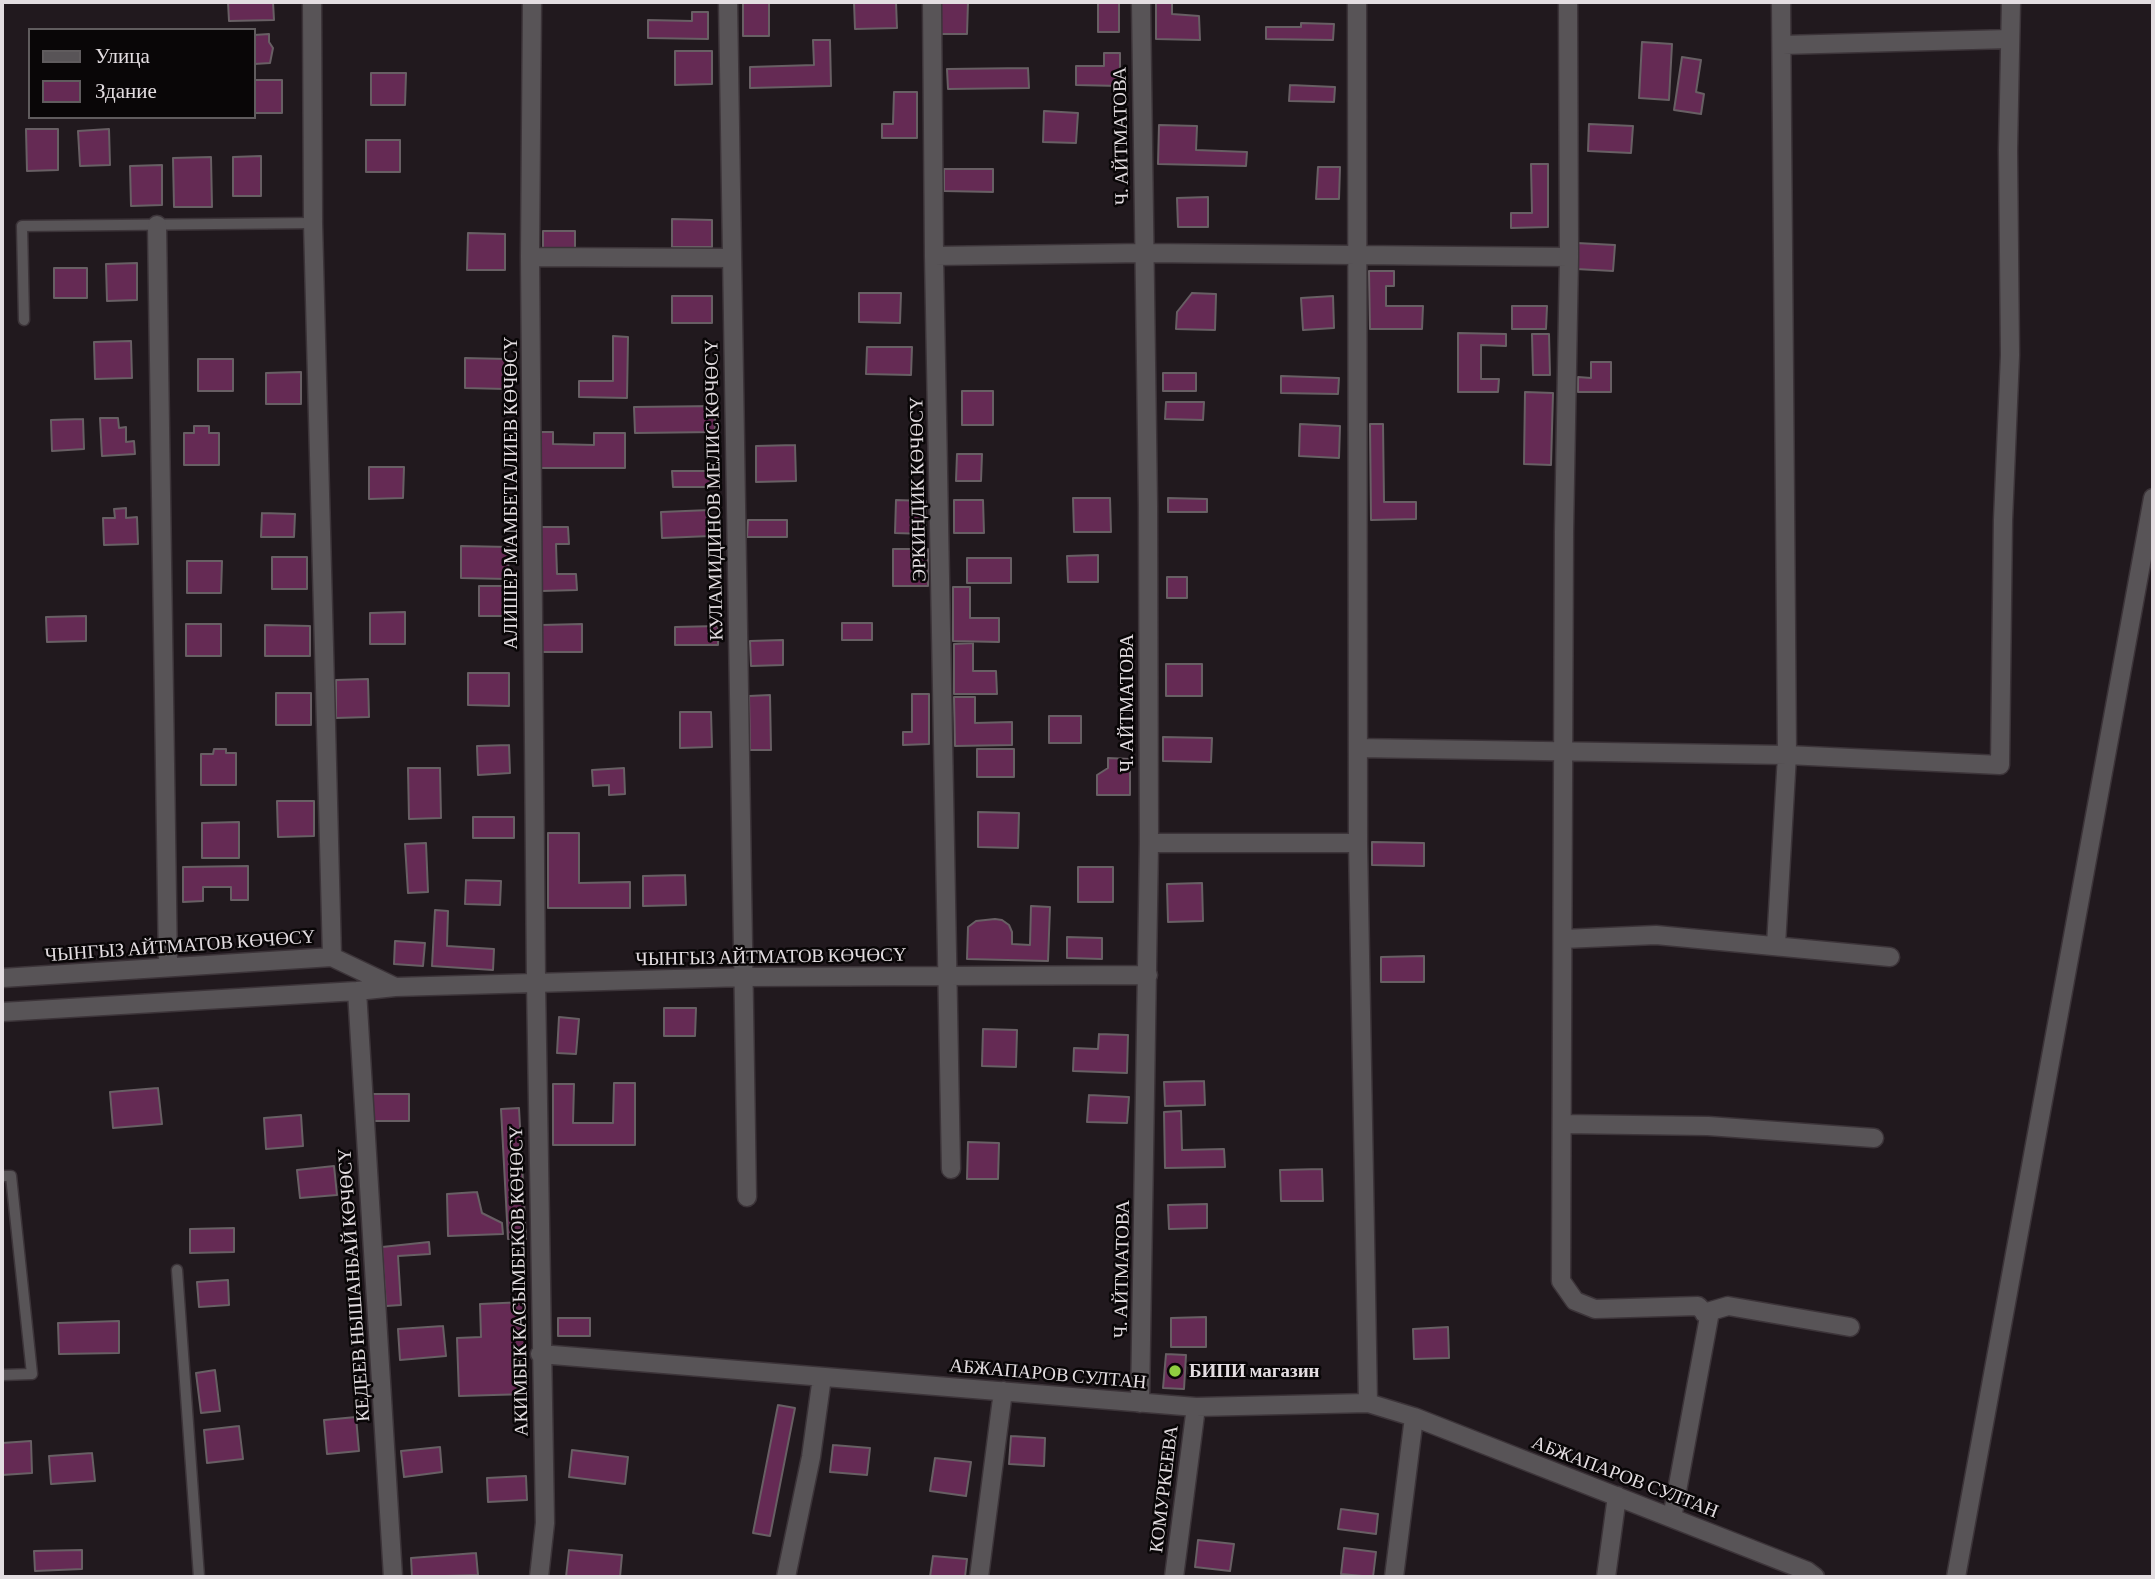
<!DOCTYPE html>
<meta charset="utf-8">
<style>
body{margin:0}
#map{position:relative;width:2155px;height:1579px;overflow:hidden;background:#21191e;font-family:"Crimson Pro",serif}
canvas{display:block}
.frame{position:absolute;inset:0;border:4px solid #e3dde1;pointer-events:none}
.legend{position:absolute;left:28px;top:28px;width:228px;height:91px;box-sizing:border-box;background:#090607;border:2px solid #605c5e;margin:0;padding:9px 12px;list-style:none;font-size:21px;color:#e3dde1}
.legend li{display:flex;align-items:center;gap:14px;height:35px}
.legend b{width:35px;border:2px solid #605c5e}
</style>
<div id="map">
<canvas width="2155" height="1579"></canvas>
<div class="frame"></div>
<ul class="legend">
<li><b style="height:9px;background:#585457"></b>Улица</li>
<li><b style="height:19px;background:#652a54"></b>Здание</li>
</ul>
</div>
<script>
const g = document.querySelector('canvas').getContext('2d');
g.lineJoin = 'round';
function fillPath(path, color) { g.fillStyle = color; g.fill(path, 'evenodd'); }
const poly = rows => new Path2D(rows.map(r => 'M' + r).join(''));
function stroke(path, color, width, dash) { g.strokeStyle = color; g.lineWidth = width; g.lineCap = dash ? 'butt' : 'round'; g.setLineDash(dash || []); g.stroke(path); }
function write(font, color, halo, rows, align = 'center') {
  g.font = font + ' "Crimson Pro",serif'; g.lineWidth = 5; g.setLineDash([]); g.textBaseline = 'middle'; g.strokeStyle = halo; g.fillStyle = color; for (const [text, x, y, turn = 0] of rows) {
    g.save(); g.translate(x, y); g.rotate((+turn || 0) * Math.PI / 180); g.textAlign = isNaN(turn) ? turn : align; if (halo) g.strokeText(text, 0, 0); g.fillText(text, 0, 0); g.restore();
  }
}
const building = poly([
 [228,2,273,2,274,20,229,21,228,2],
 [743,2,769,2,769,36,743,36,743,2],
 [854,2,896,2,897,28,855,29,854,2],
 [941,2,968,2,967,34,941,34,941,2],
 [1098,2,1119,2,1119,32,1098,32,1098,2],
 [1156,2,1172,2,1172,14,1199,16,1200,40,1156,39,1156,2],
 [692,12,708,12,708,39,648,38,648,20,692,21,692,12],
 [1301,23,1334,24,1333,40,1266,39,1266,27,1301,27,1301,23],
 [269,34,269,42,273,48,270,63,254,64,254,35,269,34],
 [813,40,830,40,831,86,750,88,750,67,814,65,813,40],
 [1642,42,1672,44,1669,100,1639,98,1642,42],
 [675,51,712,51,712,84,675,85,675,51],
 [1104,53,1120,53,1120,86,1076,85,1076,66,1104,66,1104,53],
 [1682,57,1701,60,1696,92,1704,94,1701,114,1674,110,1682,57],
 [1028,68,1029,88,948,89,947,69,1028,68],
 [371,73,406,73,405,105,371,105,371,73],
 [254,80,282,80,282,113,254,113,254,80],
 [1290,85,1335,87,1334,102,1289,101,1290,85],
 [894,92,917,92,917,138,882,138,882,124,893,124,894,92],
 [1044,111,1078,113,1076,143,1043,142,1044,111],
 [1589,124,1633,126,1631,153,1588,151,1589,124],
 [1159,125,1197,126,1196,150,1247,152,1246,166,1158,164,1159,125],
 [26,129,58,129,58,170,27,171,26,129],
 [109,129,110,165,80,166,78,131,109,129],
 [366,140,400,140,400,172,366,172,366,140],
 [261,156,261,196,233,196,233,157,261,156],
 [211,157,212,207,174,207,173,158,211,157],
 [1531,164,1548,164,1548,227,1511,228,1511,213,1532,213,1531,164],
 [162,165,162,205,131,206,130,166,162,165],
 [1318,167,1340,167,1339,199,1316,199,1318,167],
 [944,169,993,169,993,192,944,191,944,169],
 [1208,197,1208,227,1178,227,1177,198,1208,197],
 [672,219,712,220,712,247,672,247,672,219],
 [543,231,575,231,575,250,543,250,543,231],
 [468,233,505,234,505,270,467,270,468,233],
 [1577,243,1615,245,1613,271,1576,269,1577,243],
 [137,263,137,300,107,301,106,264,137,263],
 [54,268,87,268,87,298,54,298,54,268],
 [1369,271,1394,271,1394,286,1386,286,1386,306,1423,306,1422,329,1370,329,1369,271],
 [859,293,901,293,900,323,859,322,859,293],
 [1192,293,1216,294,1215,330,1176,329,1177,312,1192,293],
 [672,296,712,296,712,323,672,323,672,296],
 [1333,296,1334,328,1303,330,1301,298,1333,296],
 [1512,306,1547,306,1546,329,1512,329,1512,306],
 [1458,333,1506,334,1506,346,1481,345,1481,379,1499,379,1498,392,1458,392,1458,333],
 [1532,334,1549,334,1550,375,1533,375,1532,334],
 [613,336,628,337,627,398,579,397,579,381,613,381,613,336],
 [131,341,132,378,95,379,94,342,131,341],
 [867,347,912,347,911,375,866,374,867,347],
 [465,358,507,359,506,389,465,388,465,358],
 [198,359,233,359,233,391,198,391,198,359],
 [1591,362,1611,362,1611,392,1578,392,1578,377,1591,378,1591,362],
 [301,372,301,404,266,404,266,373,301,372],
 [1163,373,1196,373,1196,391,1163,391,1163,373],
 [1281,376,1339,378,1338,394,1281,393,1281,376],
 [962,391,993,391,993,425,962,425,962,391],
 [1525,392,1553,393,1551,465,1524,464,1525,392],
 [1166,402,1204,402,1203,420,1165,419,1166,402],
 [715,406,715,432,635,433,634,407,715,406],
 [100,418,118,418,119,428,126,427,126,442,134,441,135,454,102,456,100,418],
 [83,419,84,449,52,451,51,420,83,419],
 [1300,424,1340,426,1339,458,1299,456,1300,424],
 [1370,424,1383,424,1384,502,1416,502,1416,519,1371,520,1370,424],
 [194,426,209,426,209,433,219,433,219,465,184,465,184,433,194,433,194,426],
 [540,432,553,432,553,444,594,445,594,433,625,433,625,468,540,468,540,432],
 [795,445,796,481,756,482,756,446,795,445],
 [957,454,982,454,981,481,956,481,957,454],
 [369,467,404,467,403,498,369,499,369,467],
 [672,471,715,471,715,487,673,487,672,471],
 [1073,498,1110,498,1111,532,1074,532,1073,498],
 [1168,498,1207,499,1207,512,1168,512,1168,498],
 [896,500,926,501,926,534,895,533,896,500],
 [954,500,983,500,984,533,954,533,954,500],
 [126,508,126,518,137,517,138,544,104,545,103,518,115,518,114,509,126,508],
 [710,510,711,536,662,538,661,512,710,510],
 [262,513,295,514,294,537,261,537,262,513],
 [748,520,787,520,787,537,747,537,748,520],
 [540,527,568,527,569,544,556,544,557,574,576,574,577,590,541,591,540,527],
 [461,546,509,547,508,579,461,578,461,546],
 [893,549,928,549,928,586,893,586,893,549],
 [1098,555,1098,582,1068,582,1067,556,1098,555],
 [272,557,307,557,307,589,272,589,272,557],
 [967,558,1011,558,1011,583,967,583,967,558],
 [187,561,222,561,221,593,187,593,187,561],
 [1167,577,1187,577,1187,598,1167,598,1167,577],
 [479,586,507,586,507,616,479,616,479,586],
 [953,587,970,587,970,618,999,618,999,642,953,641,953,587],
 [405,612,405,644,370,644,370,613,405,612],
 [86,616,86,641,47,642,46,617,86,616],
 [842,623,872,623,872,640,842,640,842,623],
 [186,624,221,624,221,656,186,656,186,624],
 [582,624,582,652,541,652,541,625,582,624],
 [265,625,310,626,310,656,265,656,265,625],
 [718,626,718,645,675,645,675,627,718,626],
 [783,640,783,665,751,666,750,641,783,640],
 [973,643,973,671,996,671,997,694,954,694,954,644,973,643],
 [1166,664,1202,664,1202,696,1166,696,1166,664],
 [468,673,509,673,509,706,468,705,468,673],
 [368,679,369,717,336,718,336,680,368,679],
 [276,693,311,693,311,725,276,725,276,693],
 [912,694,929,694,929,744,903,745,903,732,912,732,912,694],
 [770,695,771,750,750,750,749,696,770,695],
 [954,697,975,697,975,723,1012,722,1012,745,955,746,954,697],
 [680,712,711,712,712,747,680,748,680,712],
 [1049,716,1081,716,1081,743,1049,743,1049,716],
 [1163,737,1212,738,1211,762,1163,761,1163,737],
 [509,745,510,773,478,775,477,746,509,745],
 [214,749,226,749,226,753,236,753,236,785,201,785,201,754,213,754,214,749],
 [977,749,1014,749,1014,777,977,777,977,749],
 [1108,758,1130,759,1130,795,1097,795,1097,775,1108,768,1108,758],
 [408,768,440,768,441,818,409,819,408,768],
 [624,768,625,794,609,795,609,785,593,786,592,770,624,768],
 [277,801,314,801,314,836,278,837,277,801],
 [978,812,1019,813,1018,848,978,847,978,812],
 [473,817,514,817,514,838,473,838,473,817],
 [239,822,239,858,202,858,202,823,239,822],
 [548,833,579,833,579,883,630,882,630,908,548,908,548,833],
 [1372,842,1424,843,1424,866,1372,865,1372,842],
 [426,843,428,892,408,893,405,844,426,843],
 [248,866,248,900,231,900,231,887,203,887,203,901,183,902,183,867,248,866],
 [1078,867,1113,867,1113,902,1078,902,1078,867],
 [685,875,686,905,643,906,643,876,685,875],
 [466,880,501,881,500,905,465,904,466,880],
 [1202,883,1203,921,1168,922,1167,884,1202,883],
 [1031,906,1050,907,1048,961,967,959,968,927,976,921,995,919,1002,920,1009,925,1012,932,1012,944,1030,945,1031,906],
 [435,910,448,911,447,946,494,949,493,970,432,966,435,910],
 [1067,937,1102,938,1102,959,1067,958,1067,937],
 [395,941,425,943,423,966,394,964,395,941],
 [1424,956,1424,982,1381,982,1381,957,1424,956],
 [664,1008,696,1008,695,1036,664,1036,664,1008],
 [559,1017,579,1019,576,1054,557,1053,559,1017],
 [983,1029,1017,1030,1016,1067,982,1066,983,1029],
 [1099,1034,1128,1035,1127,1073,1073,1071,1074,1048,1098,1049,1099,1034],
 [1204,1081,1205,1105,1165,1106,1164,1082,1204,1081],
 [614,1083,635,1083,635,1145,553,1145,553,1084,574,1084,573,1123,613,1123,614,1083],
 [158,1088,162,1124,113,1128,110,1092,158,1088],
 [368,1094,409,1094,409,1121,368,1121,368,1094],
 [1089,1095,1129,1097,1127,1123,1087,1122,1089,1095],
 [519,1108,526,1239,508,1239,501,1109,519,1108],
 [1181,1111,1182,1150,1224,1149,1225,1167,1165,1168,1164,1112,1181,1111],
 [301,1115,303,1146,266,1149,264,1118,301,1115],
 [968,1142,999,1143,998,1179,967,1179,968,1142],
 [334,1166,337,1195,300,1198,297,1170,334,1166],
 [1322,1169,1323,1201,1281,1201,1280,1170,1322,1169],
 [477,1192,482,1213,502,1223,503,1234,448,1236,447,1194,477,1192],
 [1207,1204,1207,1228,1169,1229,1168,1205,1207,1204],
 [234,1228,234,1252,190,1253,190,1229,234,1228],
 [429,1242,430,1254,398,1256,401,1305,386,1306,382,1247,429,1242],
 [228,1280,229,1305,199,1307,197,1282,228,1280],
 [525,1302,528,1394,459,1396,457,1338,481,1337,480,1304,525,1302],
 [1206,1317,1206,1347,1171,1347,1171,1318,1206,1317],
 [558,1318,590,1318,590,1336,558,1336,558,1318],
 [119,1321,119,1353,59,1354,58,1323,119,1321],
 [443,1326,446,1356,400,1360,398,1329,443,1326],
 [1448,1327,1449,1358,1414,1359,1413,1329,1448,1327],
 [1166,1354,1186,1355,1184,1389,1163,1388,1166,1354],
 [215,1370,220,1411,201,1413,196,1373,215,1370],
 [778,1405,795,1408,770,1536,753,1533,778,1405],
 [356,1417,359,1451,327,1454,324,1420,356,1417],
 [239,1426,243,1459,207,1463,204,1430,239,1426],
 [1011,1436,1045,1438,1044,1466,1009,1464,1011,1436],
 [31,1441,32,1473,2,1475,2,1443,31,1441],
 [833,1445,870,1448,867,1475,830,1472,833,1445],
 [440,1447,442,1472,404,1477,401,1451,440,1447],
 [572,1450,628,1457,625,1484,569,1477,572,1450],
 [92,1453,95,1481,51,1484,49,1456,92,1453],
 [935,1458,971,1462,966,1496,930,1491,935,1458],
 [526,1476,527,1500,488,1502,487,1478,526,1476],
 [1341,1509,1378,1514,1376,1534,1338,1529,1341,1509],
 [1198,1540,1234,1544,1230,1571,1195,1567,1198,1540],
 [1344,1548,1376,1552,1373,1577,1341,1574,1344,1548],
 [82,1550,82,1569,35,1571,34,1551,82,1550],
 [569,1550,622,1555,620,1577,566,1577,569,1550],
 [476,1553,478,1575,412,1577,411,1558,476,1553],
 [933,1556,967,1559,965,1577,930,1577,933,1556]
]);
const lane = poly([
 [24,320,22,226,313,223],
 [2,1176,11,1176,32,1374,2,1375],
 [177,1270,199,1577]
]);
const street = poly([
 [312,2,313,223,332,957],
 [532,2,530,257,536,983,545,1523,539,1577],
 [728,2,747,1197],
 [932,2,934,256,951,1169],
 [1357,2,1358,843,1368,1403],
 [1568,2,1569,257,1564,532,1561,1281,1575,1301,1595,1309,1698,1306,1709,1317,1672,1518],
 [1782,45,2010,39],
 [157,225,168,967],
 [934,256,1144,253,1569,257],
 [530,257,731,258],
 [1358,748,1787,755,2000,765,2003,520,2010,355,2008,150,2011,2],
 [1149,843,1358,843],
 [1563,939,1656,935,1890,957],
 [1776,945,1787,755,1781,2],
 [2,978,332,957,395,987],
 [357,991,393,1577],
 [2,1012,357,991,395,987,744,977,1148,975],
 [1562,1124,1708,1126,1874,1138],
 [1704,1313,1728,1306,1850,1327],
 [540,1354,1196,1407,1368,1403,1414,1417,1807,1571,1815,1577],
 [1140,1403,1149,843,1148,506,1141,2],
 [786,1577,811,1457,822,1377],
 [979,1577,1003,1391],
 [1174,1577,1196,1407],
 [1394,1577,1414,1417],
 [1606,1577,1617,1496],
 [1956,1577,2153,498]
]);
const markers = [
 [1175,1371,7,"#90cd40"]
];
const streetNames = [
 ["Ч. АЙТМАТОВА",1121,136,-91],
 ["ЭРКИНДИК КӨЧӨСҮ",918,489,-91],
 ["КУЛАМИДИНОВ МЕЛИС КӨЧӨСҮ",714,490,-91],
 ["АЛИШЕР МАМБЕТАЛИЕВ КӨЧӨСҮ",511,493,-90],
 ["Ч. АЙТМАТОВА",1127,703,-90],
 ["ЧЫНГЫЗ АЙТМАТОВ КӨЧӨСҮ",180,946,-4],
 ["ЧЫНГЫЗ АЙТМАТОВ КӨЧӨСҮ",771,957,-1],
 ["Ч. АЙТМАТОВА",1122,1269,-89],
 ["АКИМБЕК КАСЫМБЕКОВ КӨЧӨСҮ",519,1281,-91],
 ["КЕДЕЕВ НЫШАНБАЙ КӨЧӨСҮ",354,1285,-94],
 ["АБЖАПАРОВ СУЛТАН",1048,1374,5],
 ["АБЖАПАРОВ СУЛТАН",1625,1477,21],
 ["КОМУРКЕЕВА",1164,1489,-83]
];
const poiNames = [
 ["БИПИ магазин",1189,1371]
];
fillPath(building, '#652a54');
stroke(building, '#685f64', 2);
stroke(lane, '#3c3439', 13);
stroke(street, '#3c3439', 21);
stroke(lane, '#585457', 10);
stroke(street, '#585457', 18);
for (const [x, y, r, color] of markers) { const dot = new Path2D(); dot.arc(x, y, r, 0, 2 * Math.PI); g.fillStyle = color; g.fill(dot); stroke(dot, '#090607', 2.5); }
write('19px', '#e3dde1', '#090607', streetNames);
write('bold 19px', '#e3dde1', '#090607', poiNames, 'left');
</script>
